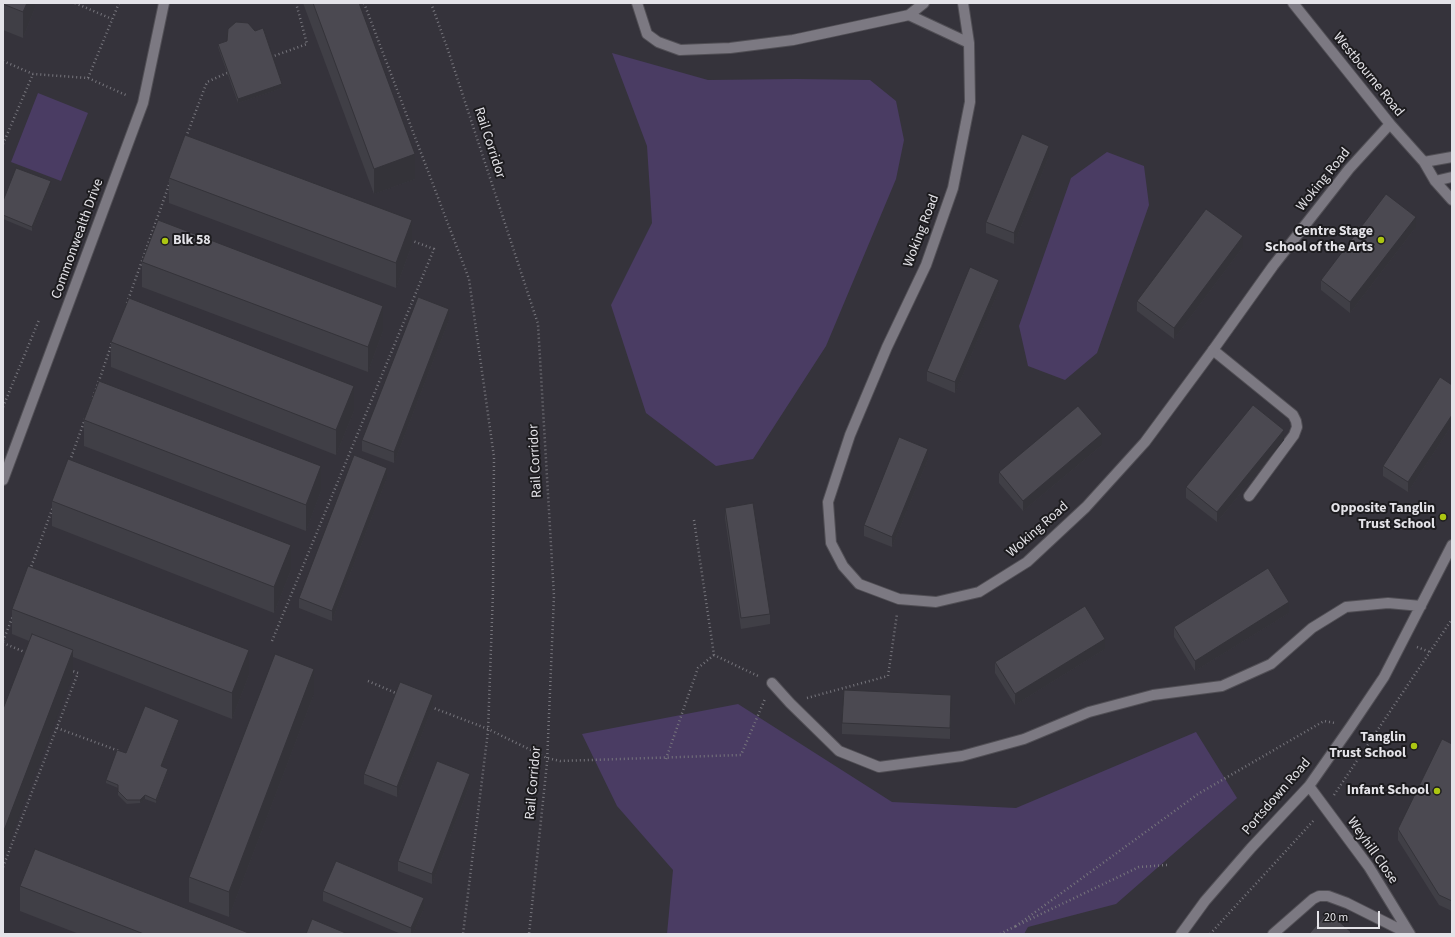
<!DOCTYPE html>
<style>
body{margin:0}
#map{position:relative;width:1455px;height:937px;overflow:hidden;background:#35333b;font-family:"Source Sans 3",sans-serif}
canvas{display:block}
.frame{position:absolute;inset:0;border:4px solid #e4e3e8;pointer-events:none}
.scale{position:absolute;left:1317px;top:911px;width:63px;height:18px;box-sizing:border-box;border:2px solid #e4e3e8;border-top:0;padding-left:5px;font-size:12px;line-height:14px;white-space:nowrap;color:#e4e3e8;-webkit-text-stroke:3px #1d1c1f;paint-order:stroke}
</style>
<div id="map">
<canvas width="1455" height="937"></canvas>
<div class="frame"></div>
<div class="scale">20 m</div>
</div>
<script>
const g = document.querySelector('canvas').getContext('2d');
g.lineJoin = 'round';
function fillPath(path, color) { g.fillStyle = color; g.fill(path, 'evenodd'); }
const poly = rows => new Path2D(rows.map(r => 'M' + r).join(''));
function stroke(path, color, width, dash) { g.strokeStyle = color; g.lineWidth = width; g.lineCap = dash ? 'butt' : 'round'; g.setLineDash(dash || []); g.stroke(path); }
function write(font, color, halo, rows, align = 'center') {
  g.font = font + ' "Source Sans 3",sans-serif'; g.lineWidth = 4; g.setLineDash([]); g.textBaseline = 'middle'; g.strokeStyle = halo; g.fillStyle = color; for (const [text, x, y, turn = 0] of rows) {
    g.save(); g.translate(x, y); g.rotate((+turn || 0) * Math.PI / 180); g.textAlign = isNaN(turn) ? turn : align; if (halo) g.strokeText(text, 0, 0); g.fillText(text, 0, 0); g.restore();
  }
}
const green = poly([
 [612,53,708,80,796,79,870,80,896,101,904,140,896,179,826,346,753,459,716,466,646,413,611,305,652,223,647,146],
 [38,93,88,113,61,181,11,162],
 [1107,152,1144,166,1149,205,1097,353,1065,380,1028,366,1019,326,1071,178],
 [738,704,892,802,1016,808,1196,732,1237,798,1116,904,1028,927,1024,934,667,934,673,870,617,806,582,734]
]);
const path = poly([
 [75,3,112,19],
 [364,3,469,279,494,457,493,592,488,731,463,934],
 [431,3,447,47,538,324,554,596,547,763,529,934],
 [271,57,307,44,296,3],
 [3,61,33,74,88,78,128,96],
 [88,78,119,3],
 [186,137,207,82,227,73],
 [3,144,33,74],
 [127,303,170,182],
 [92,401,112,343],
 [3,407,39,320],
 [70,461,85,419],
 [694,520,714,655,758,676],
 [30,570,53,507],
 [3,641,13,616],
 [272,641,434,249,410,240],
 [3,643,27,653],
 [1417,647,1430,652],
 [368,681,398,694],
 [807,698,888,676,897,614],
 [431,707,488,729,547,758,560,761,741,755,765,699],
 [57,728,119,751],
 [666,759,698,668,714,655],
 [1334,795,1452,619],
 [1167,865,1139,867,1016,926,1198,794,1324,721,1335,723],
 [3,867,78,673,70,670],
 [1000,934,1016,926],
 [1210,934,1315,819]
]);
const lane = poly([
 [1213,350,1293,415,1296,421,1297,427,1294,435,1249,496]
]);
const street = poly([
 [637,3,647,34,658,42,680,50,730,48,793,40,909,15,924,3],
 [963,3,969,43,970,102,953,188,926,265,887,347,850,435,828,502,831,543,843,566,859,584,899,599,936,602,979,592,1027,562,1086,507,1145,442,1213,350,1273,266,1349,169,1390,124],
 [1293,3,1390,124,1424,162,1435,181,1452,200],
 [909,15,969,43],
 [1424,162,1452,157],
 [1435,181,1452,177],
 [3,480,143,103,164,3],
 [772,683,790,703,839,751,879,767,962,756,1024,739,1089,712,1153,695,1222,686,1271,664,1312,628,1346,607,1388,603,1421,606],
 [1309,786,1369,867,1410,934],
 [1181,934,1205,901,1251,848,1309,786,1351,726,1384,677,1452,545],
 [1273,934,1313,899,1319,896,1328,896,1347,903,1409,934]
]);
const wall = poly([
 [3,3,35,3,35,8,23,38,3,30],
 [303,3,359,3,415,179,374,194],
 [218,44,282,88,238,103,218,47],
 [1049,156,1014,244,986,233,986,222],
 [169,178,412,245,396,288,169,203],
 [51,185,32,231,3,219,3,201],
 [1416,227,1350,313,1321,290,1321,280],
 [1243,247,1174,339,1137,311,1137,301],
 [142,262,383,331,368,372,142,287],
 [999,290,955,393,927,381,927,371],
 [449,320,394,463,362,451,362,440],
 [111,342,354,411,336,455,111,367],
 [1452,385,1452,425,1408,492,1383,476,1383,466],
 [84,420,321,491,306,531,84,446],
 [1284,440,1217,522,1186,498,1186,487],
 [1102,445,1023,511,999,483,999,472],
 [928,459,892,547,864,536,864,525],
 [387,478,332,621,299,608,299,598],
 [52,501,291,570,274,613,52,526],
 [725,508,770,614,770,624,741,629,725,518],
 [12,609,249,675,232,719,73,657,73,675,29,641,12,634],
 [1289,613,1195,671,1174,637,1174,627],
 [1105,649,1015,705,995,673,995,662],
 [314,694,229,917,189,902,189,877],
 [951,705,950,739,842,734,842,723],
 [433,706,397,797,364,784,364,774],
 [179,723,162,767,168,772,156,803,145,799,140,803,127,804,118,795,118,788,106,783,106,780,126,753],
 [1452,744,1452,911,1439,905,1398,840,1398,829],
 [470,784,432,884,398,871,398,861],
 [20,886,251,934,79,934,20,911],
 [323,891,424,908,413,934,401,934,323,901]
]);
const shadedWall = poly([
 [27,3,35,3,35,8,23,38,23,12],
 [1210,3,1214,3,1210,6],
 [282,84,282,88,238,103,238,99],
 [1049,146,1049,156,1014,244,1014,233],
 [415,154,415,179,374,194,374,169],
 [51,181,51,185,32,231,32,227],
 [1416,217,1416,227,1350,313,1350,302],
 [412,220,412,245,396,288,396,263],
 [1243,236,1243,247,1174,339,1174,328],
 [999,280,999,290,955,393,955,382],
 [383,306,383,331,368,372,368,347],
 [449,309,449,320,394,463,394,452],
 [354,386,354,411,336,455,336,430],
 [1452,415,1452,425,1408,492,1408,482],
 [1284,430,1284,440,1217,522,1217,512],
 [1102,434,1102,445,1023,511,1023,501],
 [928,449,928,459,892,547,892,537],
 [321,466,321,491,306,531,306,505],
 [387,468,387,478,332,621,332,611],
 [291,545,291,570,274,613,274,587],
 [1289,602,1289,613,1195,671,1195,661],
 [1105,639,1105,649,1015,705,1015,694],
 [73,650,73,675,3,858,3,833],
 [249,650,249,675,232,719,232,693],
 [314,669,314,694,229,917,229,892],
 [433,695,433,706,397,797,397,787],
 [951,695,951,705,950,739,950,728],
 [179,720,179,723,161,770,161,766],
 [168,769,168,772,156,803,156,800],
 [470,774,470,784,432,884,432,874],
 [145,795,145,799,140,803,140,800],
 [424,898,424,908,413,934,411,934,411,928]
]);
const building = poly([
 [3,3,27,3,23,12,3,4,3,3],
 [313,3,359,3,415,154,374,169,313,3],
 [236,22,248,23,255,31,263,28,282,84,238,99,218,44,227,41,228,29,236,22],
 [1022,134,1049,146,1014,233,986,222,1022,134],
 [185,135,412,220,396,263,169,178,185,135],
 [16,168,51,181,32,227,3,215,3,201,16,168],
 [1386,194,1416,217,1350,302,1321,280,1386,194],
 [1206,209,1243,236,1174,328,1137,301,1206,209],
 [158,220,383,306,368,347,142,262,158,220],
 [970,267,999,280,955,382,927,371,970,267],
 [418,297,449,309,394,452,362,440,418,297],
 [129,298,354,386,336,430,111,342,129,298],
 [1440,377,1452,385,1452,415,1408,482,1383,466,1440,377],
 [99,381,321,466,306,505,84,420,99,381],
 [1253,405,1284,430,1217,512,1186,487,1253,405],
 [1078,406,1102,434,1023,501,999,472,1078,406],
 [899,437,928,449,892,537,864,525,899,437],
 [354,455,387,468,332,611,299,598,354,455],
 [68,459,291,545,274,587,52,501,68,459],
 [753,503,770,614,741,618,725,508,753,503],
 [28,566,249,650,232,693,12,609,28,566],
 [1268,568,1289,602,1195,661,1174,627,1268,568],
 [1085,606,1105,639,1015,694,995,662,1085,606],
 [32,634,73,650,3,833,3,709,32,634],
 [275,654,314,669,229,892,189,877,275,654],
 [400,682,433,695,397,787,364,774,400,682],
 [844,690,951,695,950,728,842,723,844,690],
 [145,706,179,720,161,766,168,769,156,800,145,795,140,800,127,800,118,791,118,785,106,780,117,750,126,753,145,706],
 [1442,739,1452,744,1452,901,1439,895,1398,829,1442,739],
 [437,761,470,774,432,874,398,861,437,761],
 [35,849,251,934,144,934,20,886,35,849],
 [336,861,424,898,411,928,323,891,336,861],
 [1328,912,1351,932,1349,934,1309,934,1328,912],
 [312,919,348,934,306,934,312,919]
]);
const markers = [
 [1381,240,4,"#acc612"],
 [165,241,4,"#acc612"],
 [1443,517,4,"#acc612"],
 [1414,746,4,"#acc612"],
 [1437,791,4,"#acc612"]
];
const streetNames = [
 ["Westbourne Road",1368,75,51],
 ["Rail Corridor",489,143,72],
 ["Woking Road",1324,180,-51],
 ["Woking Road",922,231,-69],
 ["Commonwealth Drive",78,239,-70],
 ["Rail Corridor",536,461,-93],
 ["Woking Road",1038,530,-41],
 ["Rail Corridor",534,783,-85],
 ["Portsdown Road",1277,797,-49],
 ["Weyhill Close",1372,851,55]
];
const poiNames = [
 ["Centre Stage",1373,232],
 ["School of the Arts",1373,248],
 ["Blk 58",173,241,"left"],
 ["Opposite Tanglin",1435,509],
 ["Trust School",1435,525],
 ["Tanglin",1406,738],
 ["Trust School",1406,754],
 ["Infant School",1429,791]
];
fillPath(green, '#4a3c63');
stroke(lane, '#514f55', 12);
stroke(street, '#514f55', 12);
stroke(path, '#77767d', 2.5, [1, 3]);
stroke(lane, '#7c7982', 10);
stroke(street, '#7c7982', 10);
fillPath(wall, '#403f46');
fillPath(shadedWall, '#343339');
fillPath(building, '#4b4951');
stroke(building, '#343339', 1);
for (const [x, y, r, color] of markers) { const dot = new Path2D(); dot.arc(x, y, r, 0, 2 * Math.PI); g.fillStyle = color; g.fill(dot); stroke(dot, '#1d1c1f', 1.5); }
write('14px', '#e4e3e8', '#1d1c1f', streetNames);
write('bold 14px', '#e4e3e8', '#1d1c1f', poiNames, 'right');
</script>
